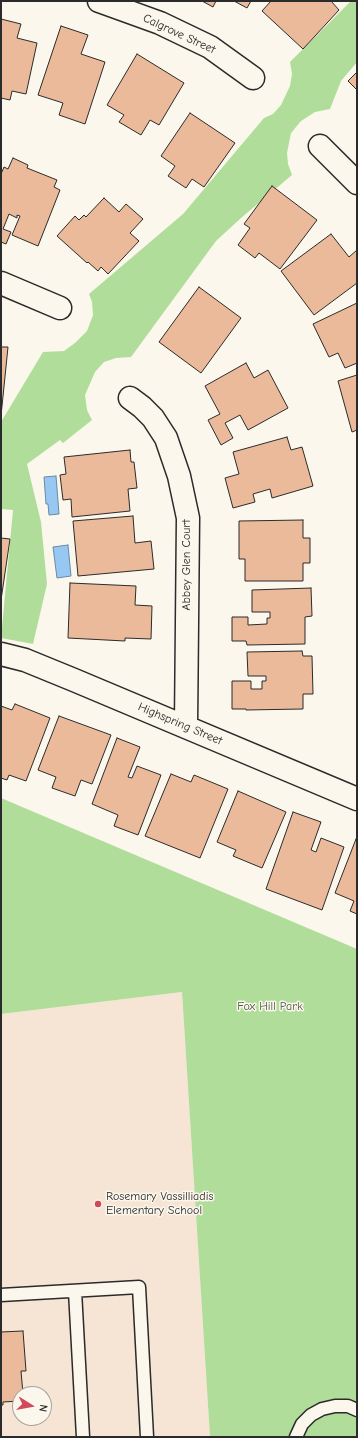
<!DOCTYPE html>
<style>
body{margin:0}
#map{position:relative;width:358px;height:1438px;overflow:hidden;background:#fbf7ec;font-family:"Comic Neue",sans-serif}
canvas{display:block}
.frame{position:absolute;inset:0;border:2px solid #2b2b2b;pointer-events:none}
.north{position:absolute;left:12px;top:1386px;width:40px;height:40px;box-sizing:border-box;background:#fbf7ec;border:1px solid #a8a59f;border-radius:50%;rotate:101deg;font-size:11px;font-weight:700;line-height:16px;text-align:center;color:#2b2b2b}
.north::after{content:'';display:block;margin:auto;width:14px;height:18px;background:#d1495b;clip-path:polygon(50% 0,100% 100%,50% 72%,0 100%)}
</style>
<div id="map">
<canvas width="358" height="1438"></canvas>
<div class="frame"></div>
<div class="north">N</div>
</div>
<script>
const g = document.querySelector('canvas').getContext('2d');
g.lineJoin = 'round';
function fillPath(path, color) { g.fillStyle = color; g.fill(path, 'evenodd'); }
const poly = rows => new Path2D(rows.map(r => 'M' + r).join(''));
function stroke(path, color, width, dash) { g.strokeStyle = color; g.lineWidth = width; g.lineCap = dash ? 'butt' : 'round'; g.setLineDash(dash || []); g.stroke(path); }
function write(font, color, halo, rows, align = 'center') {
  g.font = font + ' "Comic Neue",sans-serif'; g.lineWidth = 3; g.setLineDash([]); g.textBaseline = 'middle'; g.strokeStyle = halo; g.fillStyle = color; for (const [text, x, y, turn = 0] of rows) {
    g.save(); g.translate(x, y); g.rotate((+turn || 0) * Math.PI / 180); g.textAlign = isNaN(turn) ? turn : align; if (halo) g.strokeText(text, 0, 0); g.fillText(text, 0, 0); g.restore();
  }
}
const built = poly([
 [182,992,210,1437,1,1437,1,1014],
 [20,1394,44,1394,44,1418,20,1418]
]);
const green = poly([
 [351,1,357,1,357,62,341,81,330,109,315,112,301,121,291,133,287,153,288,164,292,175,241,218,216,241,131,357,116,358,104,362,95,372,85,395,87,410,92,420,63,443,60,440,27,464,41,522,47,584,33,644,1,638,13,510,1,509,1,422,43,352,64,351,75,343,87,331,93,315,92,302,89,294,183,214,264,118,273,114,281,105,290,86,292,74,290,62],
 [1,798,357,949,357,1437,210,1437,182,992,1,1014]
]);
const water = poly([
 [56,476,59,514,49,515,48,504,46,504,44,477,56,476],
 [68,545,71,576,57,578,53,547,68,545]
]);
const building = poly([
 [202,1,216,1,213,7,202,1],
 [234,1,251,1,247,8,234,1],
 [271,1,331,1,339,10,303,49,262,11,271,1],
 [1,19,21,24,17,38,37,43,26,94,12,91,10,100,1,98,1,19],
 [61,26,88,35,81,54,105,62,85,124,59,115,63,103,38,95,61,26],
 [137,54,184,83,159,125,150,120,141,135,119,122,124,115,107,105,137,54],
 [357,72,357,90,348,81,357,72],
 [190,113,235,143,204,187,192,179,186,188,168,176,175,166,161,156,190,113],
 [13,158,28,165,27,168,57,180,54,187,60,190,38,246,12,235,20,216,17,215,17,218,9,214,3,229,11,232,6,244,1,242,1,174,4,167,8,169,13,158],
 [272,186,317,220,280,269,259,253,255,258,238,245,250,228,244,224,272,186],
 [104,198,119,212,126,204,143,219,130,233,139,241,108,274,101,267,98,271,88,262,87,263,57,236,75,216,79,220,84,215,86,217,104,198],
 [331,234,349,257,357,250,357,283,314,315,281,271,331,234],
 [199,287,241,318,201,373,159,342,199,287],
 [357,303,357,363,345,368,338,353,329,357,313,324,357,303],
 [1,347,8,347,1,416,1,347],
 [246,363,254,378,268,370,288,408,248,430,240,415,225,423,233,438,221,445,208,420,220,414,205,386,246,363],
 [357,375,357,430,352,432,338,381,357,375],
 [287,437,291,450,302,447,313,486,272,498,270,489,253,494,255,502,233,508,225,478,239,474,233,452,287,437],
 [130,450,131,462,134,462,137,488,128,489,130,511,72,517,71,499,63,500,60,475,66,474,64,457,130,450],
 [133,516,135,543,151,541,154,569,78,576,73,521,133,516],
 [303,520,303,538,310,538,310,563,303,563,303,581,245,581,245,559,239,559,239,521,303,520],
 [1,538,10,539,1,600,1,538],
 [70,583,136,586,135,605,152,606,151,639,125,638,125,641,68,638,70,583],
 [311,588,312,616,305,617,305,644,247,645,246,641,232,641,232,617,248,617,248,625,267,624,267,618,270,618,270,612,252,612,252,590,311,588],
 [302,651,303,656,312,656,313,694,303,694,303,709,246,710,246,709,232,709,232,681,251,681,251,689,262,689,262,681,266,681,266,676,248,676,247,652,302,651],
 [15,704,50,718,26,781,9,775,7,780,1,778,1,706,12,710,15,704],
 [59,716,111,735,92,784,81,780,75,796,52,788,56,777,38,770,59,716],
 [117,738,140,747,128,777,132,778,137,766,161,775,138,835,114,826,118,815,92,804,117,738],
 [171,774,191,782,194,775,228,789,200,858,145,836,171,774],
 [238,791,286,812,262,868,233,856,236,850,217,842,238,791],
 [293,812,321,822,311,850,316,852,321,838,344,847,322,910,266,889,293,812],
 [356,839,357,839,357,914,350,911,354,901,335,893,356,839],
 [23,1331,26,1371,21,1371,23,1394,20,1394,20,1401,3,1402,3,1405,1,1405,1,1332,23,1331]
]);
const lane = poly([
 [75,1291,83,1437],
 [1,1295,139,1287,147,1437],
 [296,1437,302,1424,311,1415,322,1409,335,1406,348,1406,357,1410]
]);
const street = poly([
 [99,1,160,23,210,47,253,78],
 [320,146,357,183],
 [1,283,60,308],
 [130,398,142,407,153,418,166,438,179,476,188,518,186,726],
 [1,654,25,660,74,680,357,799]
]);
const markers = [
 [98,1204,4,"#d1495b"]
];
const streetNames = [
 ["Calgrove Street",179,34,25],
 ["Abbey Glen Court",187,565,-90],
 ["Highspring Street",180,724,23]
];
const parkNames = [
 ["Fox Hill Park",270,1007]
];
const poiNames = [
 ["Rosemary Vassilliadis",106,1197],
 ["Elementary School",106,1211]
];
fillPath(built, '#f6e5d4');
fillPath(green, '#b1dd9b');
fillPath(water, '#96c8f3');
stroke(water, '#6b89a3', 1);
fillPath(building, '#eaba9b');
stroke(building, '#2b2b2b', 1);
stroke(lane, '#2b2b2b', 15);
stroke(street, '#2b2b2b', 25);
stroke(lane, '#fbf7ec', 12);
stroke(street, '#fbf7ec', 22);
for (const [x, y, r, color] of markers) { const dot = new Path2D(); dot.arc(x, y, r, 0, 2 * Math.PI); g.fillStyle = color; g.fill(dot); stroke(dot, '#fbf7ec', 1.5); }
write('12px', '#2b2b2b', '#fbf7ec', streetNames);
write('12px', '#4c5847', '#fbf7ec', parkNames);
write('12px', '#2b2b2b', '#fbf7ec', poiNames, 'left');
</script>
